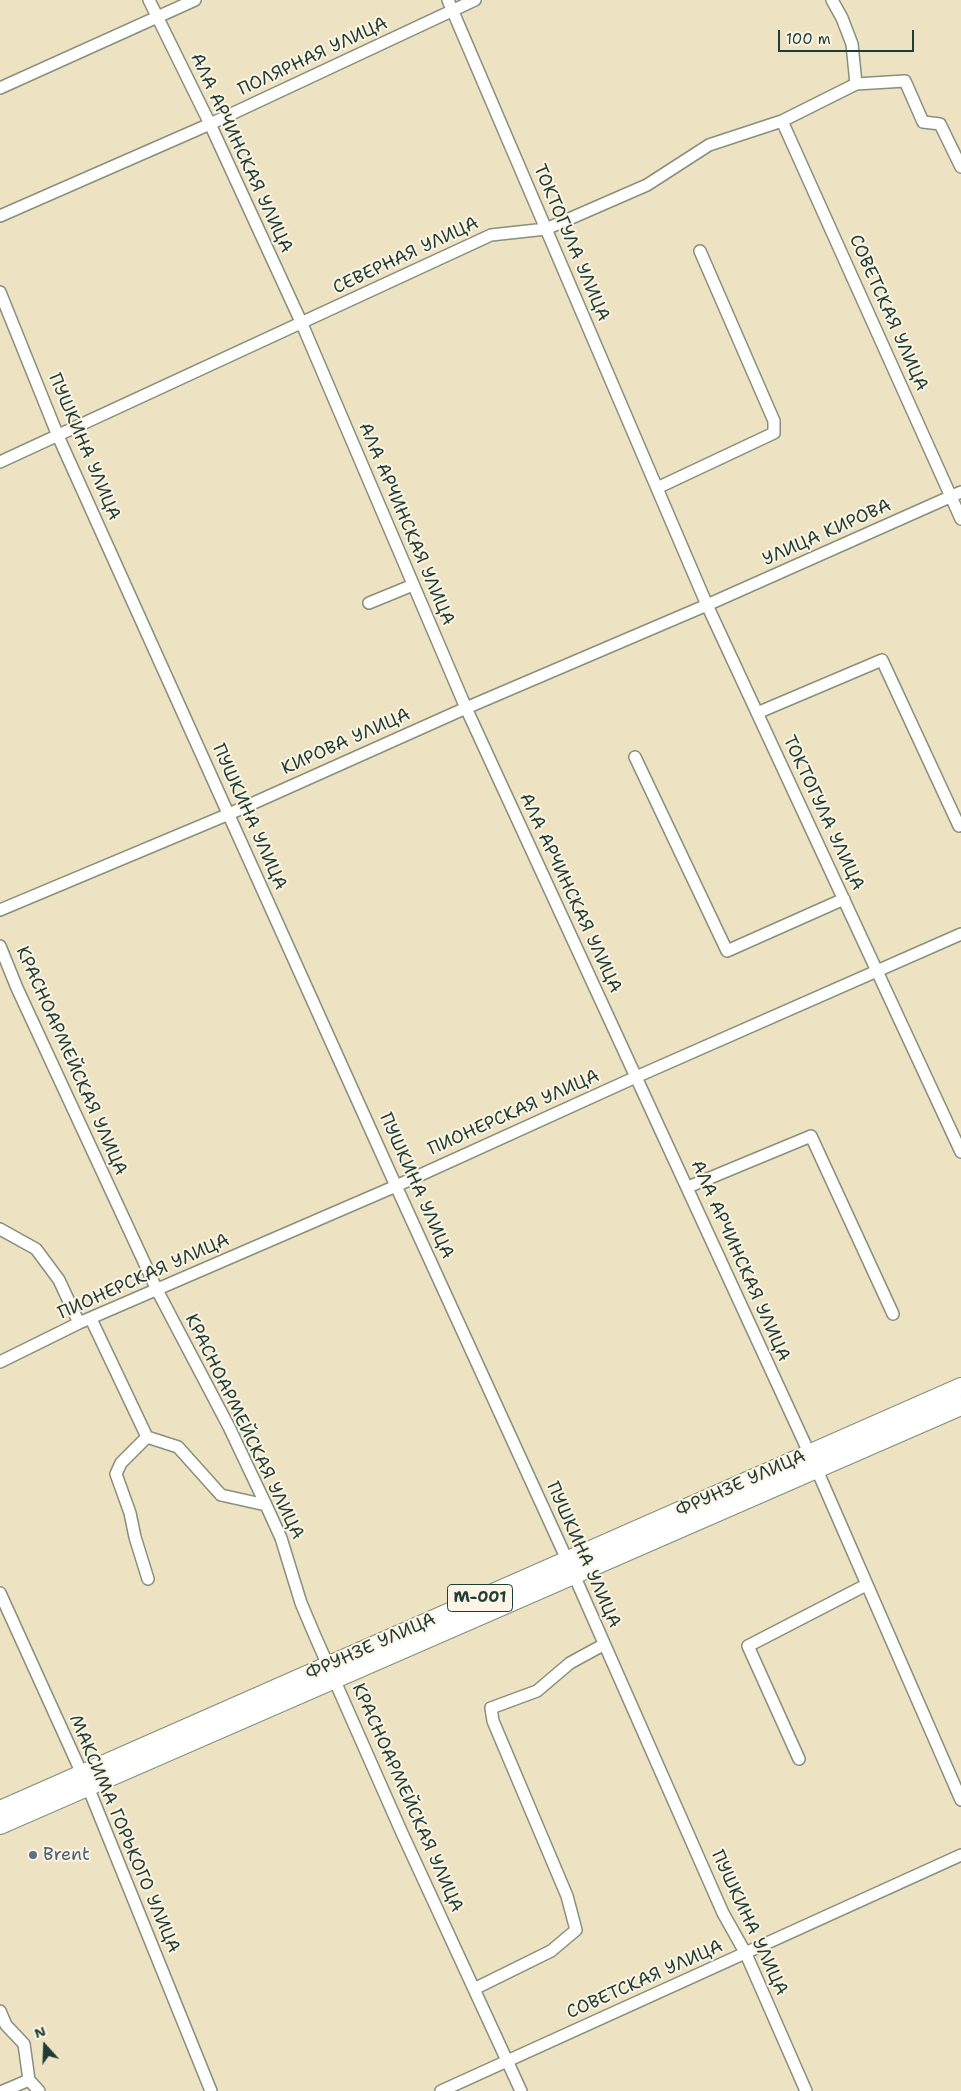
<!DOCTYPE html>
<meta charset="utf-8">
<style>
body{margin:0}
#map{position:relative;width:961px;height:2091px;overflow:hidden;background:#ede3c3;font-family:"Shantell Sans",sans-serif}
canvas{display:block}
.north{position:absolute;left:20px;top:2021px;width:50px;height:50px;-webkit-text-stroke:4px #fcf5e5;paint-order:stroke;rotate:340deg;font-size:14px;font-weight:700;line-height:20px;text-align:center;color:#1f3d34}
.north::after{content:'';display:block;margin:auto;width:18px;height:22px;background:#1f3d34;clip-path:polygon(50% 0,100% 100%,50% 72%,0 100%)}
.scale{position:absolute;left:778px;top:30px;width:136px;height:22px;box-sizing:border-box;border:2px solid #1f3d34;border-top:0;padding-left:6px;font-size:15px;line-height:18px;white-space:nowrap;color:#1f3d34;-webkit-text-stroke:4px #fcf5e5;paint-order:stroke}
</style>
<div id="map">
<canvas width="961" height="2091"></canvas>
<div class="north">N</div>
<div class="scale">100 m</div>
</div>
<script>
const g = document.querySelector('canvas').getContext('2d');
g.lineJoin = 'round';
const poly = rows => new Path2D(rows.map(r => 'M' + r).join(''));
function stroke(path, color, width, dash) { g.strokeStyle = color; g.lineWidth = width; g.lineCap = dash ? 'butt' : 'round'; g.setLineDash(dash || []); g.stroke(path); }
function write(font, color, halo, rows, align = 'center') {
  g.font = font + ' "Shantell Sans",sans-serif'; g.lineWidth = 4; g.setLineDash([]); g.textBaseline = 'middle'; g.strokeStyle = halo; g.fillStyle = color; for (const [text, x, y, turn = 0] of rows) {
    g.save(); g.translate(x, y); g.rotate((+turn || 0) * Math.PI / 180); g.textAlign = isNaN(turn) ? turn : align; if (halo) g.strokeText(text, 0, 0); g.fillText(text, 0, 0); g.restore();
  }
}
const street = poly([
 [149,0,210,124,302,324,466,708,817,1470,961,1800],
 [448,0,707,605,961,1152],
 [832,0,842,18,852,44,856,84],
 [0,88,195,0],
 [782,121,961,519],
 [0,216,210,124,475,0],
 [0,292,58,436,396,1186,574,1575,723,1913,746,1954,806,2091],
 [0,462,491,235,546,229,647,185,709,145,782,121,856,84,905,81,923,122,940,124,961,167],
 [657,488,774,433,774,421,700,251],
 [369,603,413,585],
 [757,713,882,660,959,826,961,825],
 [635,757,727,951,844,899],
 [0,910,229,814,466,708,707,605,961,492],
 [0,946,17,988,157,1290,229,1427,266,1505,281,1538,301,1603,315,1636,402,1833,521,2091],
 [688,1187,811,1136,893,1314],
 [0,1229,36,1249,59,1280,79,1323],
 [91,1319,147,1437,178,1447,221,1495,266,1505],
 [0,1362,79,1323,396,1186,636,1077,961,934],
 [147,1437,121,1463,116,1474,130,1513,135,1537,148,1579],
 [0,1593,88,1787,211,2091],
 [799,1759,748,1646,866,1585],
 [474,1989,551,1951,576,1930,567,1896,493,1721,491,1708,537,1691,570,1663,603,1645],
 [0,2011,6,2025,24,2044,29,2080],
 [3,2091,29,2080,39,2091],
 [441,2091,961,1855]
]);
const primary = poly([
 [0,1810,961,1387],
 [0,1825,961,1406]
]);
const markers = [
 [33,1855,5,"#5c6f8a"]
];
const shields = [
 [480,1598,65]
];
const shieldNames = [
 ["M-001",480,1598]
];
const streetNames = [
 ["ПОЛЯРНАЯ УЛИЦА",313,57,-25],
 ["АЛА АРЧИНСКАЯ УЛИЦА",241,153,65],
 ["ТОКТОГУЛА УЛИЦА",571,243,67],
 ["СЕВЕРНАЯ УЛИЦА",406,256,-25],
 ["СОВЕТСКАЯ УЛИЦА",888,313,66],
 ["ПУШКИНА УЛИЦА",84,447,67],
 ["АЛА АРЧИНСКАЯ УЛИЦА",406,524,67],
 ["УЛИЦА КИРОВА",827,533,-24],
 ["КИРОВА УЛИЦА",346,742,-24],
 ["ТОКТОГУЛА УЛИЦА",823,813,65],
 ["ПУШКИНА УЛИЦА",249,817,66],
 ["АЛА АРЧИНСКАЯ УЛИЦА",570,893,65],
 ["КРАСНОАРМЕЙСКАЯ УЛИЦА",71,1061,66],
 ["ПИОНЕРСКАЯ УЛИЦА",514,1113,-24],
 ["ПУШКИНА УЛИЦА",416,1186,66],
 ["АЛА АРЧИНСКАЯ УЛИЦА",740,1261,66],
 ["ПИОНЕРСКАЯ УЛИЦА",144,1277,-24],
 ["КРАСНОАРМЕЙСКАЯ УЛИЦА",244,1427,64],
 ["ФРУНЗЕ УЛИЦА",741,1484,-24],
 ["ПУШКИНА УЛИЦА",583,1555,66],
 ["ФРУНЗЕ УЛИЦА",371,1647,-24],
 ["КРАСНОАРМЕЙСКАЯ УЛИЦА",407,1798,66],
 ["МАКСИМА ГОРЬКОГО УЛИЦА",124,1834,67],
 ["ПУШКИНА УЛИЦА",749,1923,65],
 ["СОВЕТСКАЯ УЛИЦА",645,1980,-24]
];
const serviceNames = [
 ["Brent",43,1855]
];
stroke(street, '#86907c', 14);
stroke(primary, '#86907c', 20);
stroke(street, '#fff', 11);
stroke(primary, '#fff', 18);
for (const [x, y, r, color] of markers) { const dot = new Path2D(); dot.arc(x, y, r, 0, 2 * Math.PI); g.fillStyle = color; g.fill(dot); stroke(dot, '#fcf5e5', 2); }
for (const [x, y, w] of shields) { const box = new Path2D(); box.roundRect(x - w / 2, y - 13.5, w, 27, 4); g.fillStyle = '#fcf5e5'; g.fill(box); stroke(box, '#1f3d34', 1); }
write('bold 16px', '#1f3d34', null, shieldNames);
write('18px', '#1f3d34', '#fcf5e5', streetNames);
write('18px', '#4e5e75', '#fcf5e5', serviceNames, 'left');
</script>
